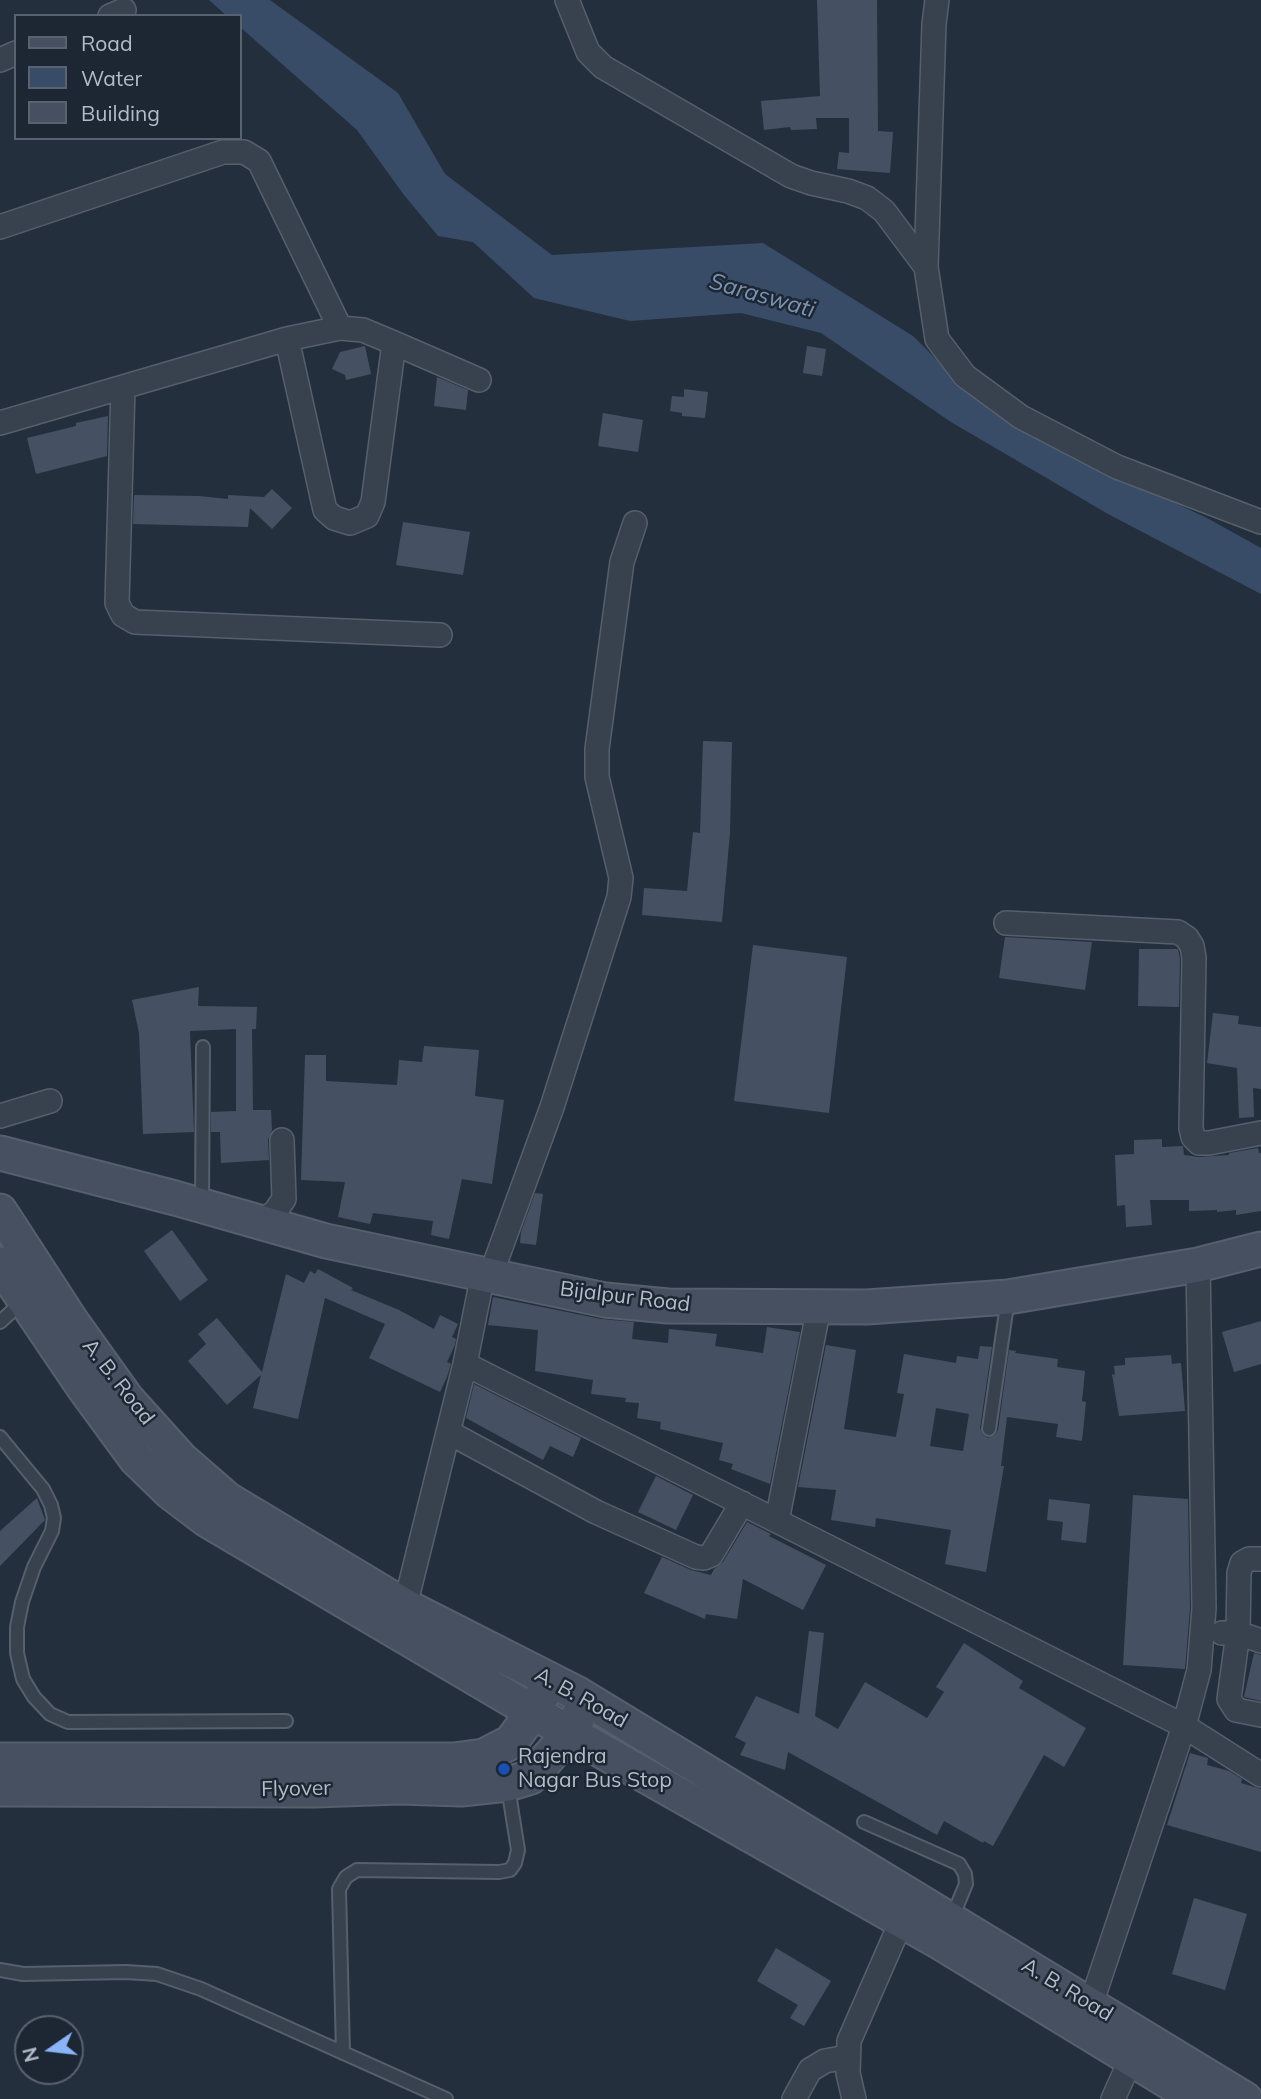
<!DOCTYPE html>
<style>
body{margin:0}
#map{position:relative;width:1261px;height:2099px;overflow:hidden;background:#242f3e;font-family:Mulish,sans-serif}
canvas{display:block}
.legend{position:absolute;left:14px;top:14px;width:228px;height:126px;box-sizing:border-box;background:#1d2633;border:2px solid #59626f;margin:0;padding:9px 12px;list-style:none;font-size:21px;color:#b4bcc9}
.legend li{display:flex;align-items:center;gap:14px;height:35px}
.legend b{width:35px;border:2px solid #59626f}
.north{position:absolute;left:14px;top:2015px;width:70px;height:70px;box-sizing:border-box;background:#1d2633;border:2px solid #59626f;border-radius:50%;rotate:256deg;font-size:19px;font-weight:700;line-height:28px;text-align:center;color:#b4bcc9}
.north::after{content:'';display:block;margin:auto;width:24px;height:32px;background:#8ab4f8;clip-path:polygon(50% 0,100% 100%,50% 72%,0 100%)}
</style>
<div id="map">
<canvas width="1261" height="2099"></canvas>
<ul class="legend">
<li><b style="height:9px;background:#465061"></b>Road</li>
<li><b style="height:19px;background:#394c67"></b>Water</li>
<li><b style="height:19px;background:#455162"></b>Building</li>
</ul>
<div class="north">N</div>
</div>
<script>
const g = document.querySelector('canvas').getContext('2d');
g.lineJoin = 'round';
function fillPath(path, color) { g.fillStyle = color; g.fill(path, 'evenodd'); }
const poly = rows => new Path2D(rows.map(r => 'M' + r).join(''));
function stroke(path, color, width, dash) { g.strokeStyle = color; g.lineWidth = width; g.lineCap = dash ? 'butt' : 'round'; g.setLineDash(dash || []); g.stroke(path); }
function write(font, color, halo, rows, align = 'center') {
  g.font = font + ' Mulish,sans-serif'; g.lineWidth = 5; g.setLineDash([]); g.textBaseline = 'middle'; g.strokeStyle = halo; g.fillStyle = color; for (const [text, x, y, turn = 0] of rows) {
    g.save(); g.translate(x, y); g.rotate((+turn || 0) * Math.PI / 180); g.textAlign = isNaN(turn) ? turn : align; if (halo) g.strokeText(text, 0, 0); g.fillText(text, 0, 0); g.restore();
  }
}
const water = poly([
 [209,0,270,0,398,93,445,174,552,255,763,243,913,336,968,391,1031,435,1207,518,1261,548,1261,594,1108,514,951,422,821,333,741,313,630,321,534,298,473,242,438,236,404,195,357,130,240,27,240,16,227,16]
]);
const building = poly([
 [817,0,877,0,878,131,893,132,890,173,837,169,839,152,849,153,849,118,816,118,817,129,791,130,790,127,764,130,761,101,820,96],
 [365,346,371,374,346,380,345,375,332,369,340,352],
 [807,346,826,349,822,376,803,373],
 [437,377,468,390,466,410,434,406],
 [684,389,708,392,705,418,682,416,682,413,670,411,672,396,684,397],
 [603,413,643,420,638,452,598,446],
 [108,416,107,456,36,474,27,438,76,426,76,423],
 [272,489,292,508,272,529,250,508,248,527,133,524,134,495,199,496,228,499,228,495,264,497],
 [403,522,470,532,463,575,396,565],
 [703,741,732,742,730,833,722,922,642,915,644,888,687,891,693,832,700,833],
 [1005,937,1092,942,1085,990,999,978],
 [753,945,847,957,829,1113,734,1101],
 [1139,949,1178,949,1180,959,1179,1007,1138,1006],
 [199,987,198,1006,257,1007,256,1029,252,1029,253,1110,271,1110,272,1130,268,1140,269,1160,221,1163,220,1132,211,1132,211,1112,236,1111,236,1029,190,1031,194,1132,143,1134,139,1033,132,1000],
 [1213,1013,1239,1016,1238,1024,1261,1027,1261,1089,1253,1088,1254,1117,1239,1118,1237,1068,1207,1063],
 [424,1046,479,1050,475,1096,504,1100,492,1184,462,1179,449,1239,431,1235,433,1221,373,1213,370,1224,338,1217,345,1182,301,1180,305,1055,326,1055,326,1081,397,1085,399,1060,422,1062],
 [1162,1139,1162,1147,1183,1146,1184,1155,1199,1157,1229,1155,1229,1153,1258,1148,1259,1153,1261,1153,1261,1211,1236,1215,1236,1210,1217,1212,1217,1210,1189,1211,1189,1200,1150,1200,1152,1225,1126,1227,1125,1205,1117,1206,1115,1155,1134,1154,1134,1140],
 [535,1193,543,1194,536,1245,520,1243,521,1232],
 [172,1230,208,1280,180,1301,144,1251],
 [318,1269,353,1288,351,1290,399,1310,434,1329,440,1315,458,1324,452,1337,456,1339,455,1345,447,1362,451,1364,447,1377,440,1392,369,1358,385,1324,325,1298,298,1419,253,1408,261,1375,227,1405,188,1361,206,1344,198,1334,217,1318,262,1372,286,1274,304,1283,310,1271,315,1274],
 [493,1297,601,1319,634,1322,632,1339,668,1343,669,1329,717,1334,715,1346,763,1353,767,1327,800,1332,770,1484,731,1469,733,1464,719,1460,723,1443,660,1429,661,1422,637,1418,639,1403,625,1402,626,1398,591,1394,593,1380,535,1371,538,1330,488,1325],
 [1261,1321,1261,1364,1234,1372,1222,1332],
 [826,1345,856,1350,844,1429,896,1437,904,1394,897,1393,904,1354,956,1363,957,1356,978,1359,980,1346,992,1347,980,1428,983,1435,988,1438,995,1435,998,1430,1009,1350,1016,1351,1015,1353,1058,1359,1057,1367,1085,1371,1082,1401,1086,1402,1082,1441,1056,1437,1058,1424,1007,1417,1001,1466,1004,1466,986,1572,945,1564,951,1530,876,1518,875,1527,831,1520,836,1490,798,1487],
 [936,1408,969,1414,963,1451,930,1446],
 [1171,1355,1172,1364,1181,1363,1185,1411,1119,1416,1112,1374,1115,1375,1114,1366,1125,1365,1125,1358],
 [474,1384,581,1438,573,1457,550,1446,543,1460,466,1418],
 [656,1476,693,1495,676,1530,638,1512],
 [1133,1495,1188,1499,1190,1608,1185,1669,1123,1665],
 [37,1498,45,1520,0,1566,0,1531],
 [1049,1499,1090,1504,1086,1543,1061,1540,1063,1522,1047,1520],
 [747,1522,771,1534,769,1536,826,1565,803,1610,743,1579,737,1619,706,1614,705,1619,644,1593,662,1557,691,1570,711,1575,714,1569,723,1562],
 [809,1631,824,1633,815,1716,838,1729,865,1682,927,1718,944,1692,936,1687,964,1643,1023,1681,1019,1688,1086,1728,1064,1767,1044,1755,993,1846,984,1841,983,1843,944,1821,937,1835,788,1752,785,1770,740,1755,746,1743,735,1737,756,1696,799,1714],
 [1254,1653,1261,1655,1261,1701,1244,1697],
 [1190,1753,1208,1758,1207,1765,1229,1771,1242,1779,1241,1783,1261,1789,1261,1852,1167,1825],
 [1194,1898,1247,1914,1225,1990,1172,1974],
 [776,1948,831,1981,804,2026,790,2018,798,2005,757,1981]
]);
const lane = poly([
 [202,1204,203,1047],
 [0,1322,23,1301],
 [989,1429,1008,1298],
 [0,1437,43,1489,51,1505,54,1518,52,1531,34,1567,22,1602,17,1627,17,1653,23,1679,34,1697,50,1714,68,1722,286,1721],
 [864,1822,959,1864,965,1874,966,1884,951,1920],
 [0,1970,23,1974,126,1972,157,1974,201,1989,446,2099],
 [343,2053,339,1889,346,1877,357,1870,499,1872,510,1870,515,1863,518,1850,508,1787]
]);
const street = poly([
 [567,0,588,52,603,67,791,176,811,183,848,191,867,198,884,211,926,267],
 [937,0,934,24,926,267,937,339,965,376,1021,417,1117,467,1261,522],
 [110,16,124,10],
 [0,60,16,53],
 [0,227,223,152,244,152,259,161,340,328],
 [394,343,363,330,340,328,287,339,325,510,334,518,350,523,367,516,373,502,394,343,479,380],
 [123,388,117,603,123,615,135,622,440,635],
 [0,423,287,339],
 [1006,923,1178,932,1187,938,1192,946,1194,958,1191,1128,1193,1137,1199,1143,1209,1143,1261,1133],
 [0,1116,50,1101],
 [260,1222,275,1212,284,1199,282,1140],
 [490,1277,552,1107,619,897,621,878,597,777,597,749,622,562,635,523],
 [465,1364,1184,1726,1261,1775],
 [448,1432,596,1512,696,1557,704,1558,711,1555,742,1503],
 [777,1521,819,1307],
 [405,1606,465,1364,483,1274],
 [1222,1633,1238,1633,1239,1573,1242,1563,1249,1559,1261,1559],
 [1238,1633,1229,1699,1236,1710,1261,1715],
 [1238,1633,1261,1641],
 [1091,2004,1184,1726,1199,1670,1204,1608,1198,1265],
 [794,2099,810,2070,825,2061,847,2057],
 [854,2099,848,2073,849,2041,901,1922],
 [1113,2099,1131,2059]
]);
const secondary = poly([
 [0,1153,175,1198,326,1241,605,1300,668,1306,867,1307,1008,1297,1198,1265,1261,1249],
 [0,1211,72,1322,127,1399,181,1459,227,1499,405,1606,578,1694,1245,2099],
 [0,1264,84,1388,136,1459,170,1492,207,1520,533,1712,941,1943,1197,2099],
 [0,1760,454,1760,484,1756,511,1742,533,1712,544,1692],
 [0,1789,315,1790,400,1787,461,1789,508,1784,531,1777,570,1733,580,1713]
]);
const markers = [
 [504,1769,7,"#1a4fb4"]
];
const streetNames = [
 ["Bijalpur Road",625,1297,7],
 ["A. B. Road",118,1382,52],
 ["A. B. Road",581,1698,29],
 ["Flyover",296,1789,-1],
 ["A. B. Road",1067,1990,31]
];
const poiNames = [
 ["Rajendra",518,1757],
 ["Nagar Bus Stop",518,1781]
];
const waterNames = [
 ["Saraswati",762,296,16]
];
fillPath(water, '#394c67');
fillPath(building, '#455162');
stroke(lane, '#565f6c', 16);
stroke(street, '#565f6c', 26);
stroke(secondary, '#565f6c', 37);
stroke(lane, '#38414e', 12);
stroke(street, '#38414e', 23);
stroke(secondary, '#465061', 33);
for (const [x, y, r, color] of markers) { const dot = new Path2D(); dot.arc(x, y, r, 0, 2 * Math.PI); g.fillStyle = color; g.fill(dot); stroke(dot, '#1d2633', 2.5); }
write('21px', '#b4bcc9', '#1d2633', streetNames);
write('21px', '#b4bcc9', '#1d2633', poiNames, 'left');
write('italic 23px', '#7c92b1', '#1d2633', waterNames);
</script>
